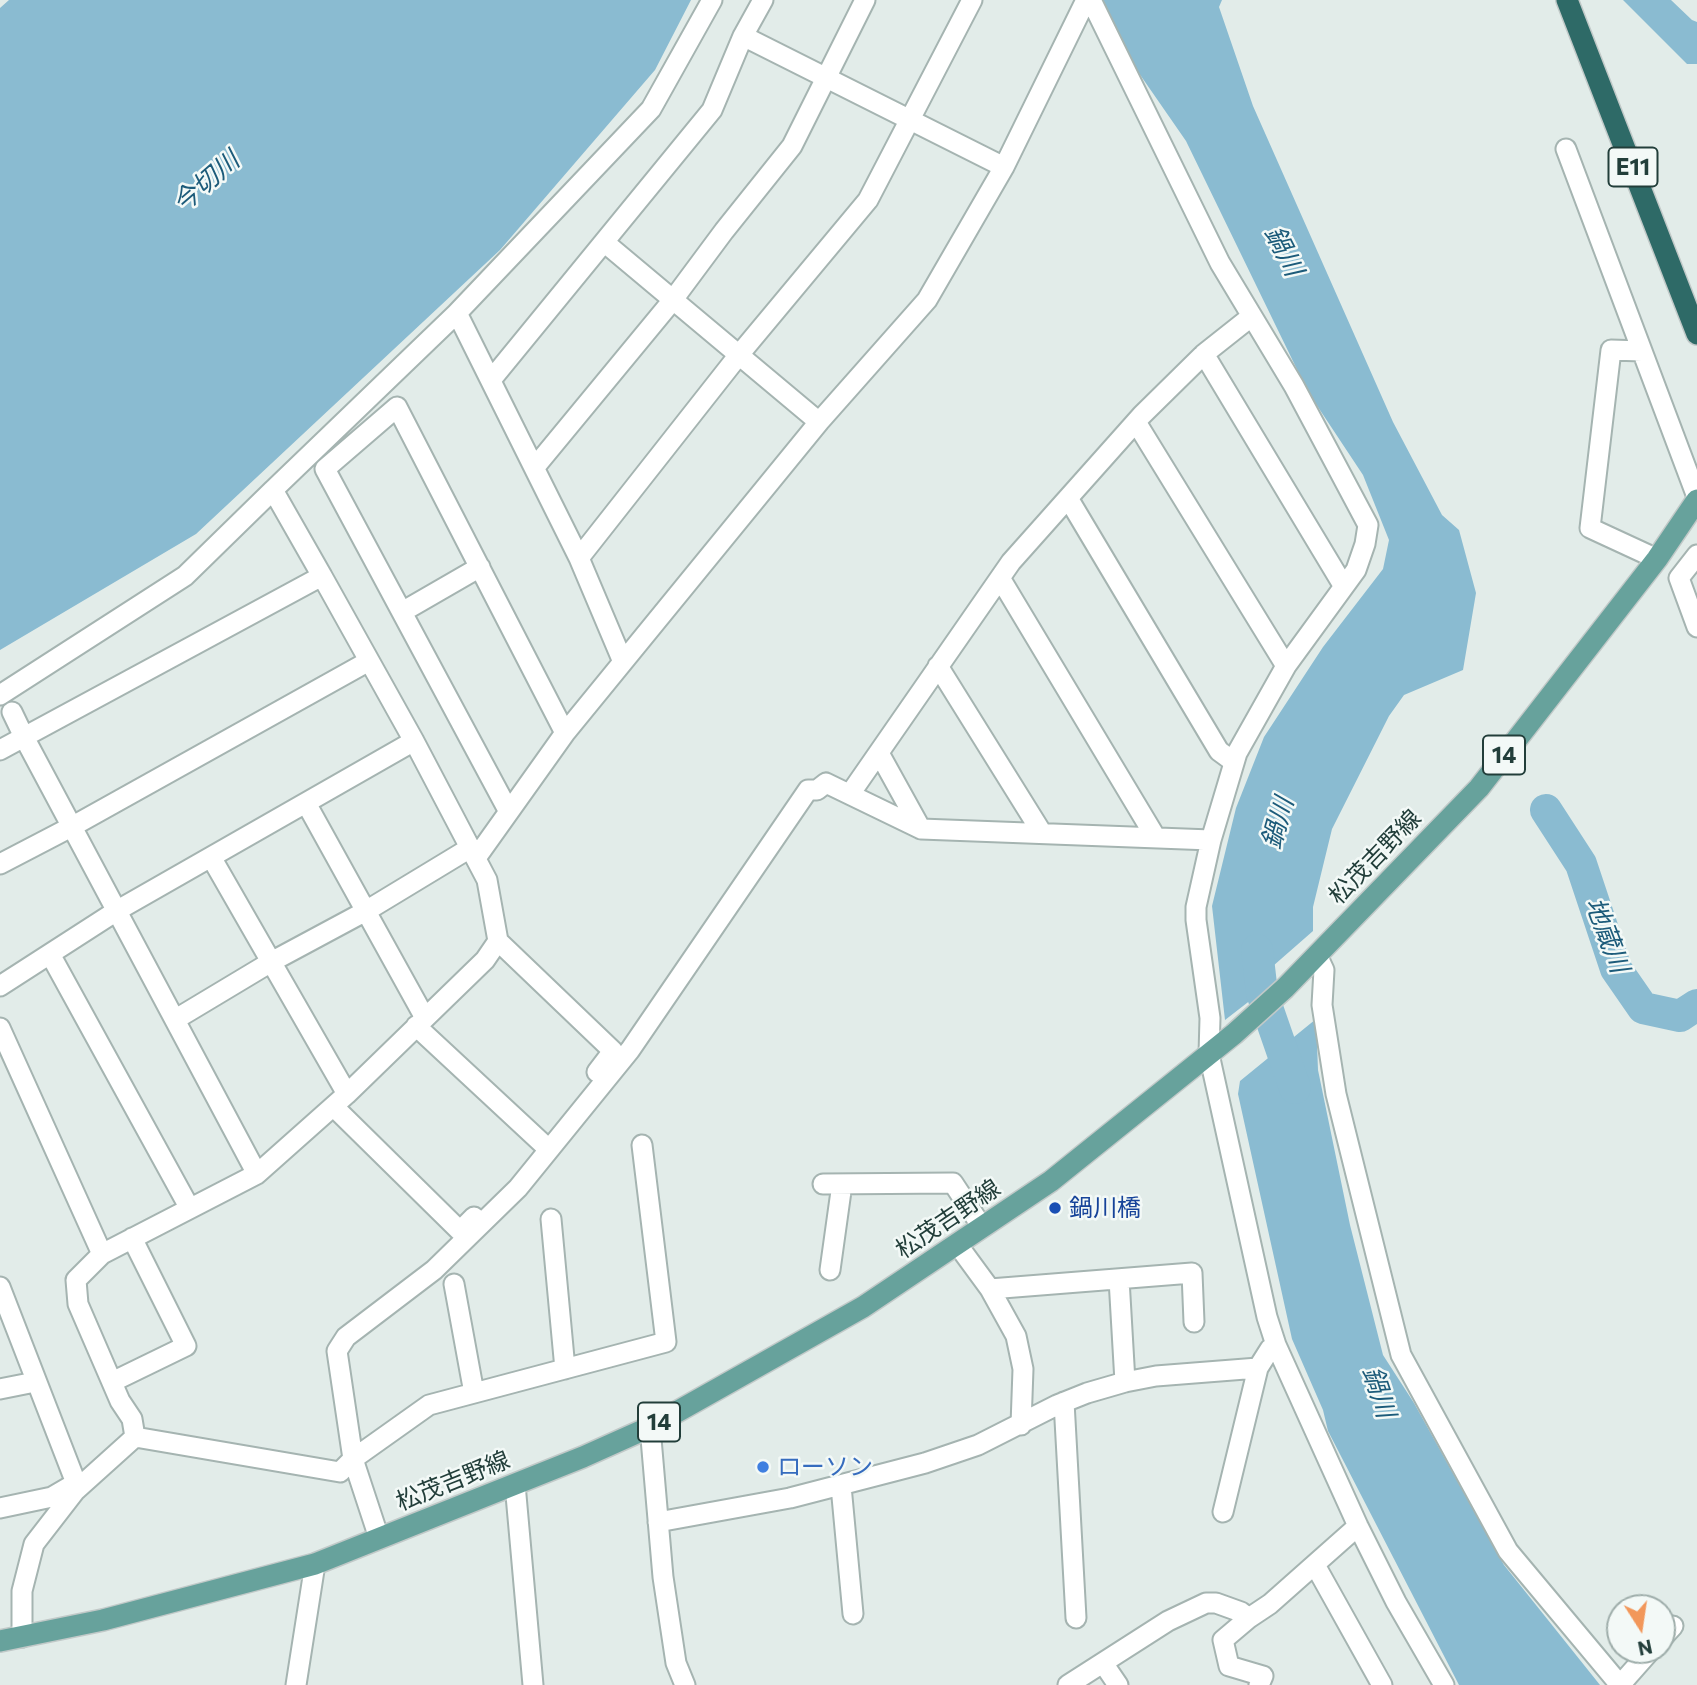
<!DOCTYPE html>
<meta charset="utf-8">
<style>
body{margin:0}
#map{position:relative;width:1697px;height:1685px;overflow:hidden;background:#e2ece9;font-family:Commissioner,sans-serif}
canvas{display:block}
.north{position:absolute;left:1606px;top:1594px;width:70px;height:70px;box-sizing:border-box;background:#f3f9f7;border:2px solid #9faeab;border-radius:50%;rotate:168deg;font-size:19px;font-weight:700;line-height:28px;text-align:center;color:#223e3a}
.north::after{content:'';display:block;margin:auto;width:24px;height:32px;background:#f2975a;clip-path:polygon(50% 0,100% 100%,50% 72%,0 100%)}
</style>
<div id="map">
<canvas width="1697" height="1685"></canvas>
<div class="north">N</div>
</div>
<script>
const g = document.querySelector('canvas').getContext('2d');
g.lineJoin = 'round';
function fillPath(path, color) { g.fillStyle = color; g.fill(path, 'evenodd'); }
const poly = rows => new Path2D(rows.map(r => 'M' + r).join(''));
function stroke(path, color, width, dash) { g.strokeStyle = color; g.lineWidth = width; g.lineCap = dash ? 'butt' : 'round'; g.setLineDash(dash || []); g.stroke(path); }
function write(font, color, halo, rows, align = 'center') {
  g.font = font + ' Commissioner,"Noto Sans JP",sans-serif'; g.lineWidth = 5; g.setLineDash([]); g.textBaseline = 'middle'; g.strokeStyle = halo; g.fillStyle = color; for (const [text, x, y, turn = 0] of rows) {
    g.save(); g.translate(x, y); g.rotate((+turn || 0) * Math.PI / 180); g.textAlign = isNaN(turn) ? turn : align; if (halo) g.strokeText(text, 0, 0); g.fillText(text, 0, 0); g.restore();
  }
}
const water = poly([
 [9,0,691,0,655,70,500,250,196,534,0,650,0,8],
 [1101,0,1222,0,1219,7,1253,106,1393,422,1442,515,1459,530,1476,593,1463,670,1404,695,1389,716,1332,829,1313,907,1313,931,1273,966,1274,982,1225,1020,1212,906,1236,808,1264,737,1323,647,1383,569,1389,540,1363,475,1308,392,1186,141,1134,66],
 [1623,0,1671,0,1692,20,1697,22,1697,64,1687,64],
 [1316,1019,1318,1070,1350,1225,1383,1355,1414,1403,1504,1565,1600,1685,1459,1685,1328,1431,1323,1410,1292,1339,1238,1094,1240,1081]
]);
const river = poly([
 [1546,810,1581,864,1616,969,1643,1008,1680,1016,1697,1005],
 [1257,950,1262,993,1295,1088]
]);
const minor = poly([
 [1091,0,1220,263,1294,386,1368,525,1365,544,1356,570,1286,666,1237,753,1211,840,1196,907,1196,920,1210,1018,1209,1054,1267,1317,1276,1345,1358,1526,1396,1602,1444,1685],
 [743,36,1004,167],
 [1566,149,1697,497],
 [604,242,819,422],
 [1642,351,1611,350,1590,528,1657,559],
 [1204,354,1343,585],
 [491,380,712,110,743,36,763,0],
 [1136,422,1286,666],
 [535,467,672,301,724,231,792,146,865,0],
 [1068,498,1219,751,1234,762],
 [1697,555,1679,578,1697,627],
 [579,558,738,356,868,200,972,0],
 [322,576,273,490,457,313],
 [1000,578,1156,838],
 [402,612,480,567],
 [623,662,579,558,457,313,651,109,712,0],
 [938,666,1042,833],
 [0,695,185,576,273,490],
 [0,750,24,737,12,712],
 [879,753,921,829],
 [850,794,1011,562,1142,415,1204,354,1252,316],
 [306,803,425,1018],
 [508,810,325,469,397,407,565,733],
 [211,857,347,1094],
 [476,858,565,733,819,422,927,300,1004,167,1086,0],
 [0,864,73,826,369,661],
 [498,941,613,1051,597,1072],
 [50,954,189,1207],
 [1317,955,1324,970,1322,1005,1336,1094,1401,1355,1508,1551,1620,1685],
 [0,986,118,910,414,741],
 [176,1019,271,962,366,911,470,848],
 [416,1026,543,1144],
 [0,1028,102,1254],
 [334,1107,460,1231,474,1217],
 [823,1184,953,1183,982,1227],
 [551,1219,565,1369],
 [957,1244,990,1289,1016,1336,1023,1369,1021,1425],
 [830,1270,842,1184],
 [1119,1279,1125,1382],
 [454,1284,474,1393],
 [0,1287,76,1483,75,1491],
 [990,1289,1192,1273,1194,1322],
 [112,1382,186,1346,132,1238],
 [0,1389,35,1382],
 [1064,1402,1076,1618],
 [650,1427,663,1577,676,1663,685,1685],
 [135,1437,340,1472,353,1459,429,1405,666,1342,642,1145],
 [515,1484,533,1685],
 [841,1486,853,1614],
 [0,1508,52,1497,76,1483],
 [1223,1512,1258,1368],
 [658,1522,790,1498,925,1463,978,1445,1057,1405,1087,1393,1125,1382,1156,1376,1258,1368,1270,1349,1276,1345],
 [379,1538,353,1459,337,1351,346,1337,434,1270,518,1188,630,1050,808,790,817,790,826,783,921,829,1211,840],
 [1315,1565,1382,1685],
 [22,1637,22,1591,34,1544,75,1491,135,1437,132,1419,120,1401,78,1304,76,1280,102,1254,257,1174,347,1094,485,960,498,941,487,880,414,741,322,576,24,737,257,1174],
 [1662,1638,1673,1626],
 [1103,1663,1118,1685],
 [296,1685,315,1564],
 [1068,1685,1168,1621,1206,1603,1216,1603,1241,1612,1249,1618],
 [1259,1685,1263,1676,1229,1666,1223,1640,1249,1618,1270,1604,1358,1526],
 [1620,1685,1651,1650]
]);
const major = poly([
 [0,1641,103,1620,315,1564,583,1457,650,1427,863,1307,1051,1181,1234,1034,1285,988,1479,788,1657,559,1697,500]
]);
const highway = poly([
 [1567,0,1697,334]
]);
const markers = [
 [1055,1208,7,"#1a4fb4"],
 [763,1467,7,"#3f7fe0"]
];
const shields = [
 [1633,167,49],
 [1504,755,42],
 [659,1422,42]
];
const shieldNames = [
 ["E11",1633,167],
 ["14",1504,755],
 ["14",659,1422]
];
const streetNames = [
 ["松茂吉野線",1375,857,-46],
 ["松茂吉野線",948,1219,-34],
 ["松茂吉野線",453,1481,-22]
];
const transitNames = [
 ["鍋川橋",1069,1208]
];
const shopNames = [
 ["ローソン",777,1467]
];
const waterNames = [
 ["今切川",206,182,-41],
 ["鍋川",1284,251,63],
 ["鍋川",1278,823,-74],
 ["地蔵川",1607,935,69],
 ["鍋川",1379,1392,72]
];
fillPath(water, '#8abbd1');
stroke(river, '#8abbd1', 32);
stroke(minor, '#a5b4b1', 23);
stroke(major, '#c1c9c8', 24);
stroke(highway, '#c1c9c8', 24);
stroke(minor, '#fff', 19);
stroke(major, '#67a29c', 21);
stroke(highway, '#2e6a67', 21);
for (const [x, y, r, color] of markers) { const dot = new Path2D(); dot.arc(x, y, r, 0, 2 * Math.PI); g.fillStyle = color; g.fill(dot); stroke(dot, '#f3f9f7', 2.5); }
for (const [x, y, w] of shields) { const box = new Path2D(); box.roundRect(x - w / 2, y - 19.5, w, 39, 5); g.fillStyle = '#f3f9f7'; g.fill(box); stroke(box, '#223e3a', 2); }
write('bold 23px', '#223e3a', null, shieldNames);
write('24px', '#223e3a', '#f3f9f7', streetNames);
write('24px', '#164399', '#f3f9f7', transitNames, 'left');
write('24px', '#366cbe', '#f3f9f7', shopNames, 'left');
write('italic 26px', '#1c5b7a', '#f3f9f7', waterNames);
</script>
